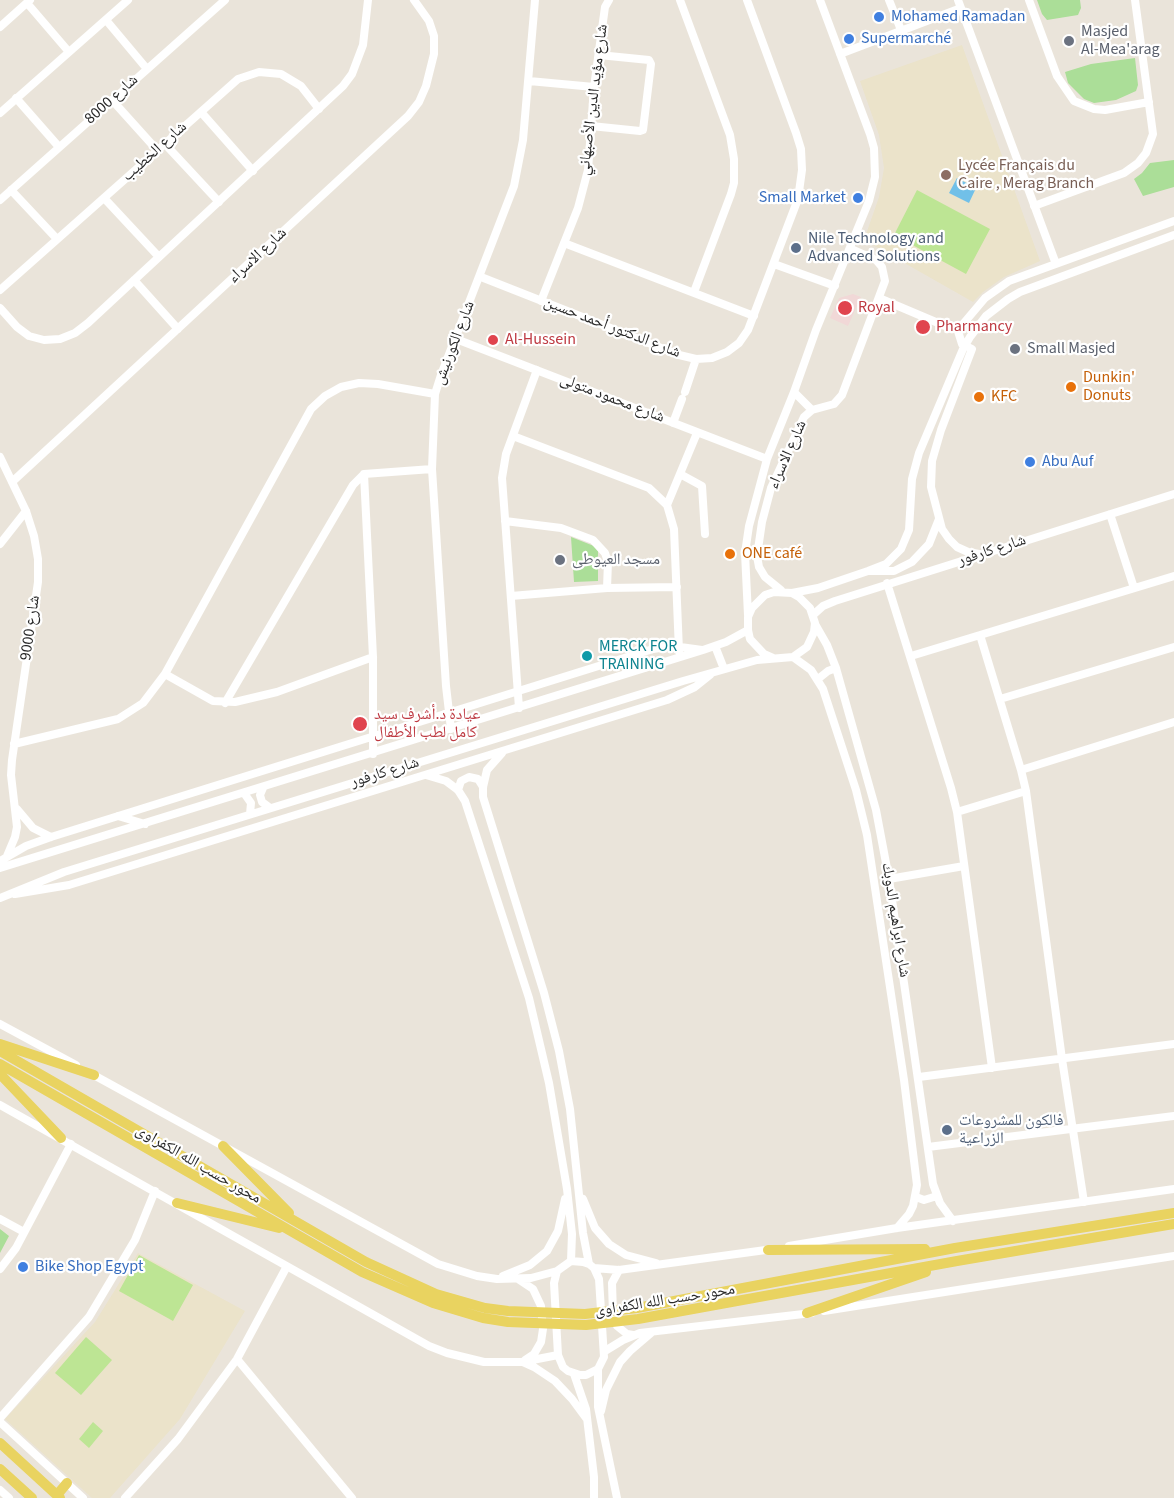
<!DOCTYPE html>
<meta charset="utf-8">
<style>
body{margin:0}
canvas{display:block;background:#eae4da}
</style>
<canvas width="1174" height="1498"></canvas>
<script>
const g = document.querySelector('canvas').getContext('2d');
g.lineJoin = 'round';
function fillPath(path, color) { g.fillStyle = color; g.fill(path, 'evenodd'); }
const poly = rows => new Path2D(rows.map(r => 'M' + r).join(''));
function stroke(path, color, width, dash) { g.strokeStyle = color; g.lineWidth = width; g.lineCap = dash ? 'butt' : 'round'; g.setLineDash(dash || []); g.stroke(path); }
function write(font, color, halo, rows, align = 'center') {
  g.font = font + ' "Source Sans 3","Noto Naskh Arabic",sans-serif'; g.lineWidth = 4.5; g.setLineDash([]); g.textBaseline = 'middle'; g.strokeStyle = halo; g.fillStyle = color; for (const [text, x, y, turn = 0] of rows) {
    g.save(); g.translate(x, y); g.rotate((+turn || 0) * Math.PI / 180); g.textAlign = isNaN(turn) ? turn : align; if (halo) g.strokeText(text, 0, 0); g.fillText(text, 0, 0); g.restore();
  }
}
const education = poly([
 [962,45,1040,261,1004,277,983,292,973,302,864,240,879,197,884,168,879,135,860,81],
 [138,1253,245,1311,180,1419,110,1498,92,1498,5,1419,95,1322]
]);
const medical = poly([
 [853,294,861,297,848,326,830,318,839,298]
]);
const green = poly([
 [1037,0,1080,0,1081,8,1078,15,1047,20,1042,14],
 [1135,58,1138,85,1136,91,1116,100,1094,103,1084,99,1068,83,1065,72,1091,64],
 [1174,160,1174,187,1143,196,1134,179,1142,173,1150,163],
 [571,537,594,546,598,551,598,581,574,582],
 [0,1229,9,1236,0,1253]
]);
const pitch = poly([
 [917,190,990,229,966,274,894,235],
 [139,1255,193,1285,173,1321,119,1291],
 [86,1337,112,1360,81,1395,55,1373],
 [93,1422,103,1431,89,1448,79,1439]
]);
const water = poly([
 [957,178,976,188,969,203,949,193]
]);
const minor = poly([
 [680,0,730,135,734,159,734,183,731,194,694,292],
 [889,0,901,30],
 [958,0,1056,264],
 [1029,0,1057,76,1074,101,1094,109,1105,110,1149,102],
 [27,3,69,52],
 [106,20,147,69],
 [0,27,30,0],
 [840,54,961,8],
 [529,81,594,87],
 [16,98,59,147],
 [112,100,157,150],
 [201,112,253,171],
 [0,113,128,0],
 [591,126,640,131,643,130,651,64,649,60,599,55],
 [165,144,219,202],
 [11,190,57,239],
 [104,198,159,257],
 [0,200,225,0],
 [1034,206,1124,173,1138,163,1146,153,1153,134,1135,0],
 [564,243,754,316],
 [774,264,835,286],
 [481,277,679,355,696,359,712,358,727,352,739,343,748,330,798,199,802,170,801,149,796,133,747,0],
 [134,280,178,329],
 [0,290,238,79,259,72,281,74,301,86,319,109],
 [879,298,950,328,957,328,963,324,985,298,1009,281,1174,221],
 [541,301,578,208,588,170,594,87,605,7,609,0],
 [0,308,17,327,29,336,44,340,60,339,75,333,88,323,343,86,352,74,363,45,368,0],
 [957,328,962,344,972,349,941,430,932,461,931,487,942,529,949,539,957,547,968,552,979,554],
 [456,339,767,459],
 [685,392,696,359],
 [794,392,812,410],
 [673,423,682,399],
 [513,436,649,488,667,505,674,529,679,651],
 [0,457,26,511,34,536,38,559,38,582,12,760,11,775,17,827,15,837,7,856],
 [364,474,373,657,373,754],
 [680,474,702,486,705,534],
 [12,482,408,116,419,102,426,86,434,54,434,36,429,21,414,0],
 [667,505,697,433],
 [1110,514,1134,588],
 [505,521,561,528,593,540,605,553,608,562,607,588],
 [0,544,26,511],
 [871,571,894,571,912,562,929,544,939,519],
 [887,583,951,788,957,812,992,1068],
 [781,590,765,577,759,567,757,556,762,522,771,488,804,417,812,410,834,404,842,395,885,281,882,267,876,260,851,249],
 [792,593,818,588,868,571,886,564,901,549,909,530,912,479,919,453,963,349,970,337,986,316,1008,299,1020,292,1174,235],
 [511,596,607,588,677,587],
 [748,615,745,553,749,526,767,459,794,392,816,330,869,201,875,177,874,148,870,134,820,0],
 [813,615,823,606,835,601,1174,494],
 [815,624,827,645,836,668,876,810,889,879,933,1184,940,1203,953,1221],
 [980,635,1021,770,1026,791,1062,1059,1084,1202],
 [715,646,724,669],
 [911,656,1174,576],
 [793,657,811,670,823,689,856,790,867,835,904,1080,917,1185,913,1206,909,1214,897,1228],
 [165,674,213,701,235,702,277,692,373,657],
 [818,679,828,671,836,668],
 [1000,699,1174,647],
 [225,703,353,485,364,474,432,469],
 [519,708,502,478,506,454,537,370],
 [451,729,446,686,432,469,435,394,441,375,514,186,523,140,535,0],
 [14,744,118,719,143,703,165,674,311,409,325,396,341,387,359,383,378,384,435,394],
 [502,753,487,770,483,787,483,797,544,993,559,1051,570,1109,583,1233,589,1264],
 [1021,770,1174,722],
 [426,775,446,781,458,790,465,801,529,998,549,1083,567,1189,572,1234,571,1261],
 [263,788,260,795,262,802,270,808],
 [458,790,461,781,469,777,478,779,483,787],
 [244,793,251,803,250,814],
 [17,809,33,828,51,837],
 [957,812,1026,791],
 [118,816,145,824],
 [0,861,26,846,51,837,653,649,673,646,702,650],
 [0,868,703,650,726,642,748,630],
 [889,879,964,866],
 [15,894,69,885,667,700,695,687,710,675],
 [0,898,64,872,683,681,757,660,793,657,807,647,814,632,815,623,810,608,799,597,792,593,774,592,765,595,752,608,748,617,748,630,750,639,764,654,773,658],
 [0,1024,76,1065],
 [90,1073,438,1264,477,1276,497,1279,531,1278,557,1271],
 [919,1077,1174,1044],
 [0,1105,429,1346,447,1353,484,1362,522,1362,558,1355],
 [928,1147,1174,1116],
 [916,1197,924,1200,937,1196],
 [583,1199,595,1228,609,1244,626,1255,656,1263],
 [0,1219,24,1232],
 [789,1246,897,1228,1174,1189],
 [571,1261,583,1262,589,1264,594,1268,599,1279,604,1357,598,1369,586,1375,580,1375,568,1371,563,1367,558,1355,554,1283,557,1271,571,1261],
 [594,1268,619,1270,773,1249],
 [0,1269,16,1248,71,1144],
 [619,1270,612,1283,613,1314,617,1326,627,1334,633,1335],
 [503,1276,530,1265,547,1251,558,1231,565,1199],
 [518,1279,533,1289,541,1306,543,1329,541,1342,534,1354,525,1360],
 [824,1311,1174,1256],
 [605,1351,623,1340,640,1333,812,1313],
 [237,1359,352,1498],
 [523,1362,534,1367,555,1381,572,1399,586,1418],
 [598,1369,598,1407,617,1498],
 [574,1374,586,1409,594,1477,594,1498],
 [601,1411,606,1390,620,1362,630,1351,651,1333],
 [0,1418,89,1317,135,1240,155,1191],
 [0,1422,83,1498],
 [0,1490,9,1498],
 [125,1498,178,1439,237,1359,286,1268]
]);
const major = poly([
 [0,1044,94,1075],
 [0,1051,366,1262,436,1294,485,1308,508,1311,585,1314,637,1308,955,1248,1174,1213],
 [0,1064,362,1272,433,1303,483,1318,508,1322,586,1325,638,1319,957,1261,1174,1224],
 [0,1074,61,1138],
 [223,1146,289,1213],
 [177,1203,279,1228],
 [768,1250,925,1249],
 [807,1313,926,1272],
 [0,1443,60,1498],
 [0,1469,32,1498],
 [57,1495,67,1483]
]);
const markers = [
 [879,17,6,"#3f7fe0"],
 [849,39,6,"#3f7fe0"],
 [1069,41,6,"#6b7280"],
 [946,175,6,"#8d6e63"],
 [858,198,6,"#3f7fe0"],
 [796,248,6,"#5c6f8a"],
 [845,308,8,"#e0444e"],
 [923,327,8,"#e0444e"],
 [493,340,6,"#e0444e"],
 [1015,349,6,"#6b7280"],
 [1071,387,6,"#e8710a"],
 [979,397,6,"#e8710a"],
 [1030,462,6,"#3f7fe0"],
 [730,554,6,"#e8710a"],
 [560,560,6,"#6b7280"],
 [587,656,6,"#0f9aa8"],
 [360,724,8,"#e0444e"],
 [947,1130,6,"#5c6f8a"],
 [23,1267,6,"#3f7fe0"]
];
const shopNames = [
 ["Mohamed Ramadan",891,17],
 ["Supermarché",861,39],
 ["Small Market",846,198,"right"],
 ["Abu Auf",1042,462],
 ["Bike Shop Egypt",35,1267]
];
const worshipNames = [
 ["Masjed",1081,32],
 ["Al-Mea'arag",1081,50],
 ["Small Masjed",1027,349],
 ["مسجد العيوطى",572,560]
];
const streetNames = [
 ["شارع 8000",112,100,-42],
 ["شارع مؤيد الدين الأصبهاني",594,100,-83],
 ["شارع الخطيب",155,152,-42],
 ["شارع الاسراء",258,256,-43],
 ["شارع الدكتور أحمد حسين",612,328,21],
 ["شارع الكورنيش",455,343,-69],
 ["شارع محمود متولى",612,399,21],
 ["شارع الاسراء",788,455,-66],
 ["شارع كارفور",992,551,-18],
 ["شارع 9000",31,628,-82],
 ["شارع كارفور",385,773,-17],
 ["شارع ابراهيم الدوبك",895,920,81],
 ["محور حسب الله الكفراوى",198,1165,30],
 ["محور حسب الله الكفراوى",665,1301,-9]
];
const educationNames = [
 ["Lycée Français du",958,166],
 ["Caire , Merag Branch",958,184]
];
const serviceNames = [
 ["Nile Technology and",808,239],
 ["Advanced Solutions",808,257],
 ["فالكون للمشروعات",959,1121],
 ["الزراعية",959,1139]
];
const healthNames = [
 ["Royal",858,308],
 ["Pharmancy",936,327],
 ["Al-Hussein",505,340],
 ["عيادة د.أشرف سيد",374,715],
 ["كامل لطب الأطفال",374,733]
];
const foodNames = [
 ["Dunkin'",1083,378],
 ["Donuts",1083,396],
 ["KFC",991,397],
 ["ONE café",742,554]
];
const cultureNames = [
 ["MERCK FOR",599,647],
 ["TRAINING",599,665]
];
fillPath(education, '#ebe3ca');
fillPath(medical, '#f1d8d7');
fillPath(green, '#abde98');
fillPath(pitch, '#bde594');
fillPath(water, '#71c0e8');
stroke(minor, '#fff', 8);
stroke(major, '#e9d360', 10);
for (const [x, y, r, color] of markers) { const dot = new Path2D(); dot.arc(x, y, r, 0, 2 * Math.PI); g.fillStyle = color; g.fill(dot); stroke(dot, '#fff', 2); }
write('16px', '#366cbe', '#fff', shopNames, 'left');
write('16px', '#5b616d', '#fff', worshipNames, 'left');
write('16px', '#282828', '#fff', streetNames);
write('16px', '#785e54', '#fff', educationNames, 'left');
write('16px', '#4e5e75', '#fff', serviceNames, 'left');
write('16px', '#be3a42', '#fff', healthNames, 'left');
write('16px', '#c56008', '#fff', foodNames, 'left');
write('16px', '#0d838f', '#fff', cultureNames, 'left');
</script>
